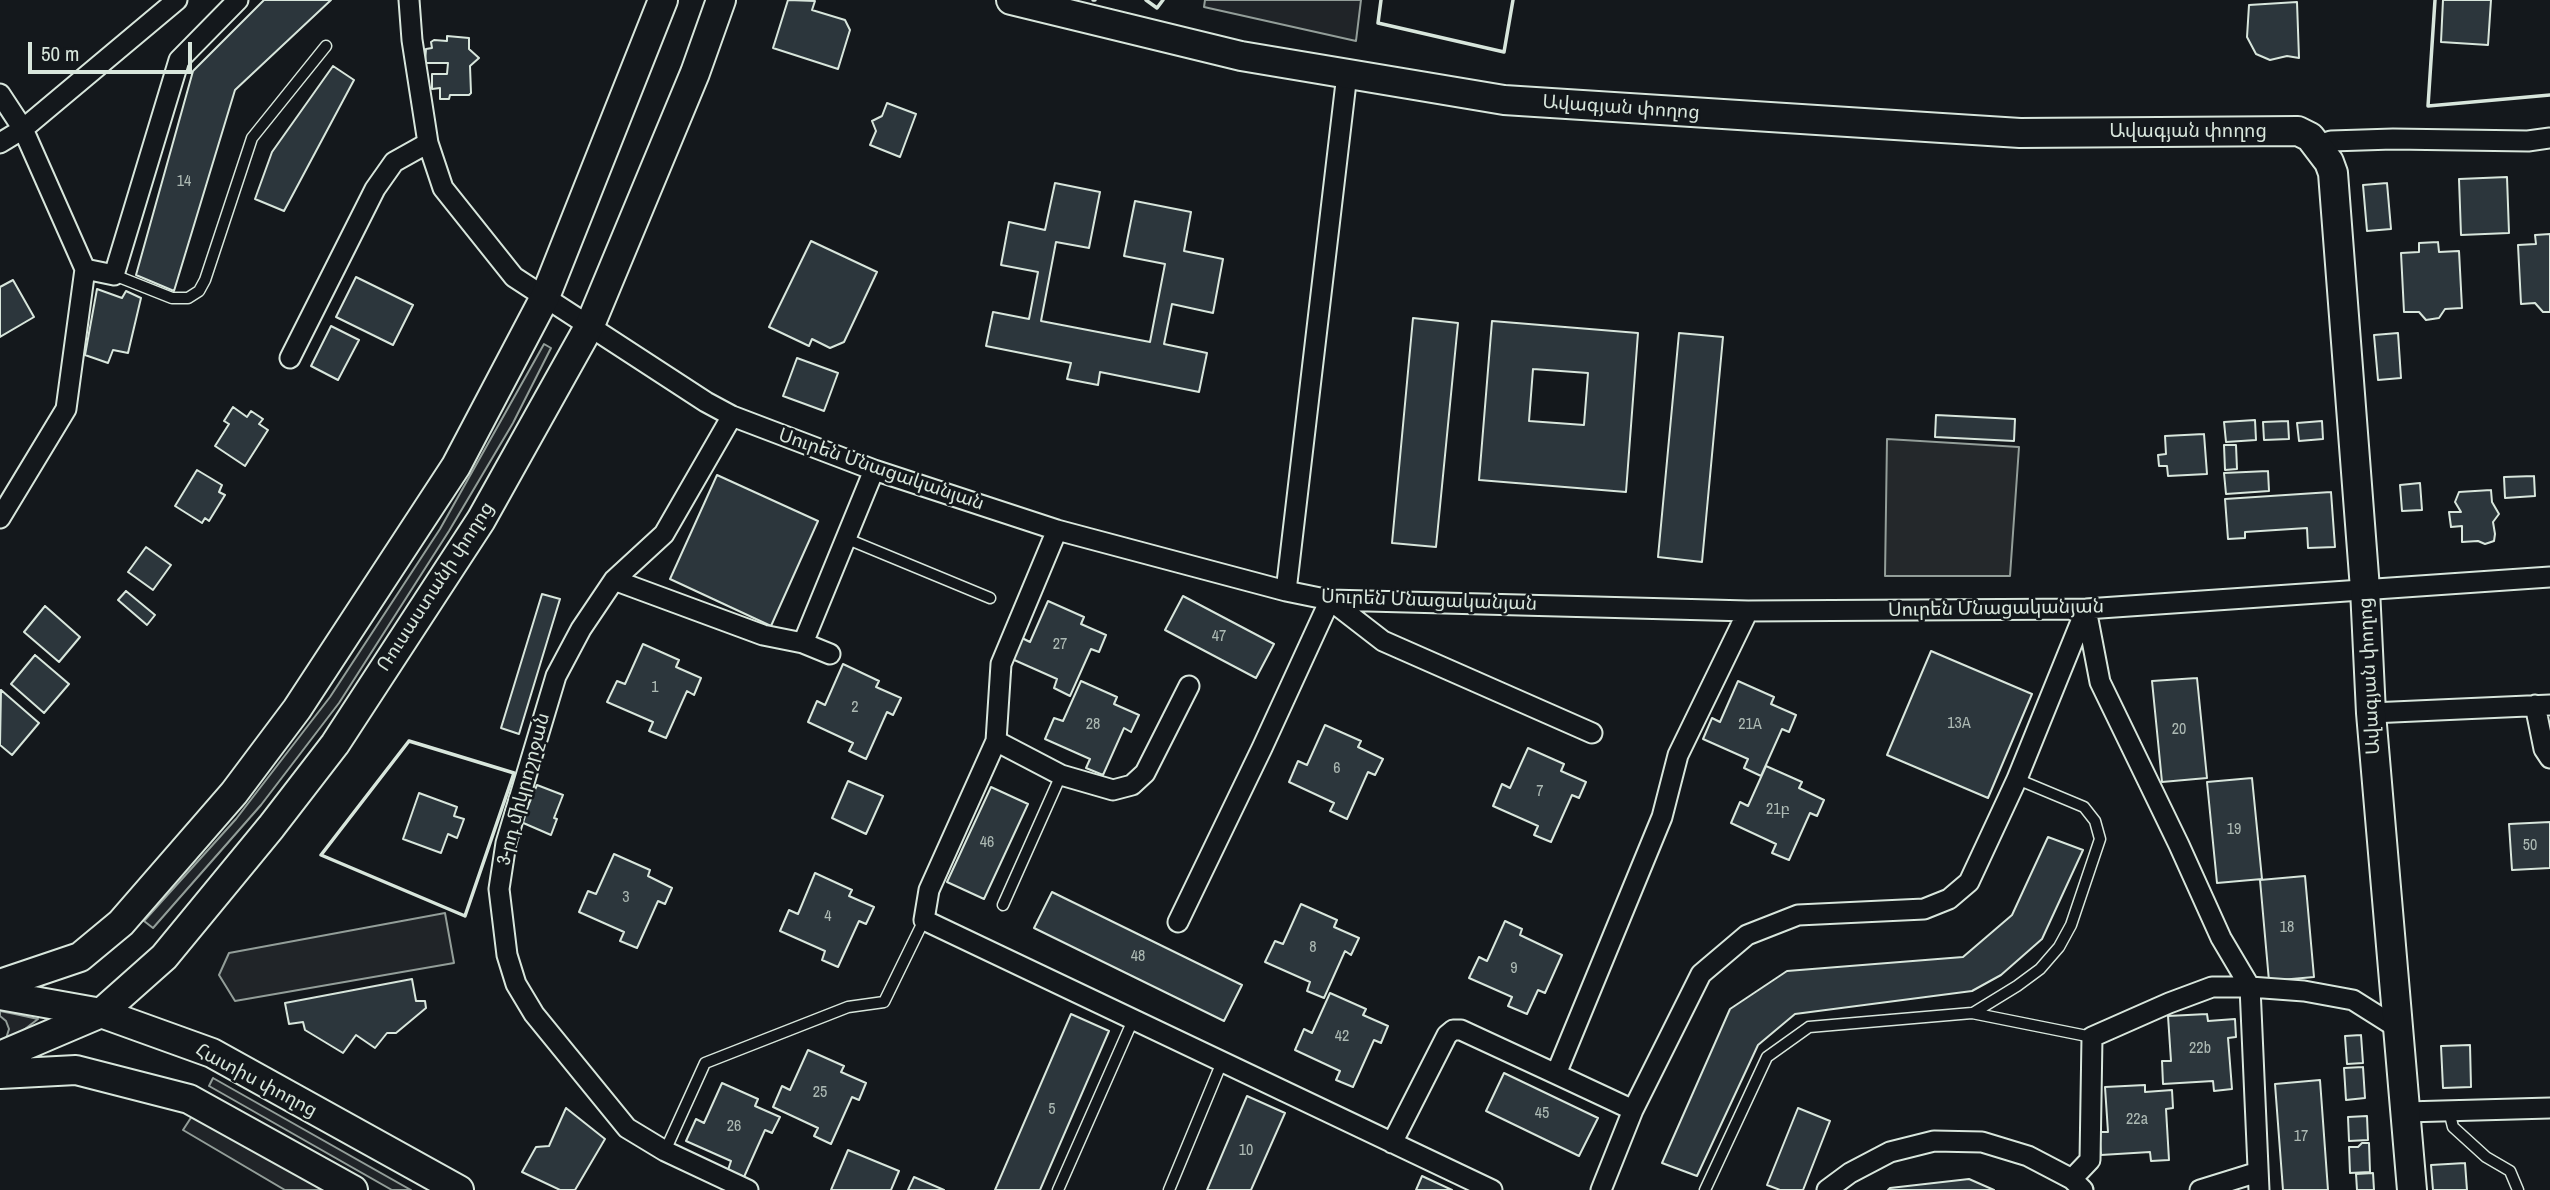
<!DOCTYPE html>
<meta charset="utf-8">
<style>
body{margin:0}
#map{position:relative;width:2550px;height:1190px;overflow:hidden;background:#14181c;font-family:"Archivo Narrow",sans-serif}
canvas{display:block}
.scale{position:absolute;left:28px;top:42px;width:164px;height:32px;box-sizing:border-box;border:4px solid #d8e6dc;border-top:0;padding-left:9px;font-size:21px;line-height:24px;white-space:nowrap;color:#d8e6dc;-webkit-text-stroke:5px #14181c;paint-order:stroke}
</style>
<div id="map">
<canvas width="2550" height="1190"></canvas>
<div class="scale">50 m</div>
</div>
<script>
const g = document.querySelector('canvas').getContext('2d');
g.lineJoin = 'round';
function fillPath(path, color) { g.fillStyle = color; g.fill(path, 'evenodd'); }
const poly = rows => new Path2D(rows.map(r => 'M' + r).join(''));
function stroke(path, color, width, dash) { g.strokeStyle = color; g.lineWidth = width; g.lineCap = dash ? 'butt' : 'round'; g.setLineDash(dash || []); g.stroke(path); }
function write(font, color, halo, rows, align = 'center') {
  g.font = font + ' "Archivo Narrow","Noto Sans Armenian",sans-serif'; g.lineWidth = 5; g.setLineDash([]); g.textBaseline = 'middle'; g.strokeStyle = halo; g.fillStyle = color; for (const [text, x, y, turn = 0] of rows) {
    g.save(); g.translate(x, y); g.rotate((+turn || 0) * Math.PI / 180); g.textAlign = isNaN(turn) ? turn : align; if (halo) g.strokeText(text, 0, 0); g.fillText(text, 0, 0); g.restore();
  }
}
const green = poly([
 [1205,0,1361,0,1356,41,1204,7,1205,0],
 [544,344,551,348,513,423,449,531,339,703,261,805,153,928,144,921,236,819,330,697,440,529,544,344],
 [445,913,454,963,235,1001,219,975,229,953,445,913],
 [0,1011,15,1014,38,1019,4,1045,9,1029,6,1021,0,1016,0,1011],
 [213,1078,411,1190,392,1190,209,1086,213,1078],
 [194,1113,327,1190,285,1190,183,1130,194,1113]
]);
const parking = poly([
 [1887,439,2019,447,2010,576,1885,576,1887,439]
]);
const building = poly([
 [264,0,331,0,235,90,174,291,136,275,193,71,264,0],
 [788,0,815,1,812,10,845,20,850,30,838,69,773,48,788,0],
 [2443,0,2491,0,2488,45,2441,42,2443,0],
 [2297,2,2299,58,2287,56,2270,60,2256,54,2247,37,2249,5,2297,2],
 [447,36,469,38,469,49,479,58,470,66,471,93,469,95,450,95,449,99,440,99,440,88,432,89,432,74,447,74,448,63,425,63,426,49,432,48,431,42,434,40,447,41,447,36],
 [333,66,354,80,284,211,255,199,272,152,333,66],
 [887,103,916,114,900,157,870,145,876,131,872,121,882,116,887,103],
 [2507,177,2509,233,2461,235,2459,179,2507,177],
 [1055,183,1100,192,1089,248,1056,242,1041,321,1150,342,1165,264,1124,256,1135,201,1191,212,1184,251,1223,259,1213,313,1172,304,1164,344,1207,353,1199,392,1100,372,1098,385,1067,379,1071,363,986,346,993,312,1029,319,1038,272,1001,265,1009,222,1045,230,1055,183],
 [2387,183,2391,229,2367,231,2363,185,2387,183],
 [2550,234,2550,312,2543,312,2535,303,2521,304,2518,245,2536,244,2535,235,2550,234],
 [811,241,877,272,844,342,830,348,812,339,809,346,769,327,811,241],
 [2438,242,2439,252,2459,251,2462,308,2445,309,2439,318,2426,320,2419,312,2404,312,2401,253,2419,252,2419,243,2438,242],
 [356,277,413,305,393,345,336,317,356,277],
 [13,280,34,317,0,337,0,287,13,280],
 [97,289,122,298,126,291,141,298,128,353,113,350,108,363,85,355,97,289],
 [1413,318,1458,323,1436,547,1392,543,1413,318],
 [1492,321,1638,333,1626,492,1479,480,1492,321],
 [1533,369,1588,373,1584,425,1529,421,1533,369],
 [331,326,359,340,338,380,311,366,331,326],
 [1679,333,1723,337,1702,562,1658,557,1679,333],
 [2398,333,2401,378,2378,380,2374,335,2398,333],
 [797,358,838,373,824,411,783,396,797,358],
 [233,407,247,417,251,411,263,419,259,424,268,430,245,466,215,446,229,424,224,421,233,407],
 [1936,415,2015,419,2014,441,1935,437,1936,415],
 [2255,420,2256,440,2226,442,2224,422,2255,420],
 [2288,421,2289,439,2264,440,2263,422,2288,421],
 [2322,421,2323,439,2299,441,2297,423,2322,421],
 [2204,434,2207,474,2168,476,2167,466,2159,466,2158,455,2166,454,2165,436,2204,434],
 [2224,445,2236,445,2237,469,2225,470,2224,445],
 [197,470,222,485,219,492,225,495,209,521,205,518,202,523,175,506,197,470],
 [2268,471,2269,491,2226,494,2224,473,2268,471],
 [717,475,818,521,771,626,670,579,717,475],
 [2534,476,2535,496,2505,498,2504,477,2534,476],
 [2420,483,2422,510,2402,511,2400,485,2420,483],
 [2491,490,2492,502,2499,514,2493,522,2495,534,2494,541,2485,544,2478,541,2462,542,2462,526,2451,527,2449,512,2461,512,2455,502,2459,492,2491,490],
 [2331,492,2335,547,2308,548,2307,528,2245,532,2245,538,2228,539,2225,499,2331,492],
 [146,547,171,565,153,590,128,572,146,547],
 [126,591,155,615,147,625,118,600,126,591],
 [542,594,560,599,519,734,501,728,542,594],
 [1183,596,1274,644,1256,678,1165,630,1183,596],
 [1048,601,1084,617,1081,624,1106,635,1099,652,1091,649,1070,696,1054,688,1057,679,1012,659,1022,638,1030,642,1048,601],
 [45,606,80,637,59,662,24,632,45,606],
 [643,644,679,660,676,667,701,678,694,695,687,691,666,738,649,731,653,722,607,702,617,681,625,684,643,644],
 [1931,651,2032,694,1988,798,1887,755,1931,651],
 [35,655,69,684,44,713,11,684,35,655],
 [843,664,879,681,876,687,901,698,893,715,887,712,866,759,849,751,853,743,808,722,817,701,825,705,843,664],
 [2197,678,2207,778,2162,782,2152,681,2197,678],
 [1081,681,1117,697,1114,704,1139,715,1131,732,1124,728,1103,775,1086,768,1090,759,1045,739,1054,718,1063,721,1081,681],
 [1738,681,1774,697,1771,704,1796,715,1789,732,1782,729,1761,776,1744,768,1748,759,1703,739,1712,718,1720,722,1738,681],
 [1,690,39,723,12,755,0,745,1,690],
 [1325,725,1361,741,1358,747,1383,759,1375,775,1368,772,1347,819,1330,811,1334,803,1289,782,1298,761,1307,765,1325,725],
 [1528,748,1564,764,1561,771,1586,782,1579,798,1572,795,1551,842,1534,835,1538,826,1493,806,1502,784,1510,788,1528,748],
 [1766,766,1802,782,1799,788,1824,800,1817,816,1810,813,1789,860,1772,853,1776,844,1731,823,1740,802,1748,806,1766,766],
 [2252,778,2262,879,2217,883,2207,782,2252,778],
 [848,781,883,796,866,834,832,818,848,781],
 [537,785,563,795,554,818,557,819,551,835,521,822,537,785],
 [991,787,1028,804,984,899,947,882,991,787],
 [419,793,457,807,454,816,464,819,457,838,448,834,441,853,403,839,419,793],
 [2550,822,2550,868,2512,870,2509,824,2550,822],
 [2048,837,2083,850,2042,939,2001,975,1972,991,1795,1014,1758,1045,1697,1176,1662,1163,1730,1009,1787,971,1963,957,2012,915,2048,837],
 [614,854,650,870,648,876,672,888,665,904,658,901,637,948,620,941,624,932,579,912,588,891,596,894,614,854],
 [815,873,852,890,849,896,874,907,866,924,859,921,838,967,822,960,825,951,780,931,789,910,798,914,815,873],
 [2305,876,2314,977,2269,981,2260,880,2305,876],
 [1052,892,1242,985,1224,1021,1034,928,1052,892],
 [1301,904,1337,920,1334,927,1359,938,1351,955,1345,951,1324,998,1307,991,1310,982,1265,962,1275,941,1283,944,1301,904],
 [1505,921,1522,929,1520,935,1562,955,1545,993,1538,990,1527,1014,1508,1006,1512,997,1469,978,1479,957,1487,961,1505,921],
 [412,979,416,1001,425,1001,426,1008,396,1033,387,1033,375,1048,356,1035,343,1053,305,1030,303,1022,289,1024,285,1003,412,979],
 [1330,993,1366,1009,1363,1015,1388,1026,1381,1043,1374,1040,1353,1087,1336,1080,1340,1071,1295,1050,1304,1029,1312,1033,1330,993],
 [1071,1014,1109,1031,1040,1190,995,1190,1071,1014],
 [2207,1014,2208,1021,2235,1019,2236,1037,2228,1038,2232,1089,2214,1091,2213,1081,2163,1084,2162,1061,2171,1061,2168,1016,2207,1014],
 [2361,1035,2363,1063,2347,1064,2345,1036,2361,1035],
 [2470,1045,2471,1087,2443,1088,2441,1046,2470,1045],
 [808,1050,844,1066,841,1072,866,1083,859,1100,852,1097,831,1144,814,1136,818,1128,773,1107,782,1086,790,1090,808,1050],
 [2363,1067,2365,1098,2346,1100,2344,1068,2363,1067],
 [1504,1073,1598,1118,1579,1156,1486,1111,1504,1073],
 [2320,1080,2328,1190,2283,1190,2275,1084,2320,1080],
 [722,1083,758,1099,755,1106,780,1117,772,1133,765,1130,744,1177,728,1170,731,1161,686,1141,696,1119,704,1123,722,1083],
 [2145,1085,2145,1092,2172,1090,2173,1108,2166,1109,2169,1160,2151,1161,2150,1152,2101,1155,2099,1132,2108,1132,2105,1087,2145,1085],
 [1247,1096,1285,1113,1251,1190,1207,1190,1247,1096],
 [566,1108,605,1139,575,1190,560,1190,522,1172,536,1147,549,1146,566,1108],
 [1798,1108,1830,1121,1803,1190,1780,1190,1767,1185,1798,1108],
 [2367,1116,2368,1140,2349,1141,2348,1117,2367,1116],
 [2362,1143,2369,1143,2370,1172,2350,1173,2349,1147,2358,1147,2362,1143],
 [848,1150,899,1171,891,1190,831,1190,848,1150],
 [2465,1163,2467,1190,2433,1190,2431,1165,2465,1163],
 [2373,1173,2374,1190,2357,1190,2356,1174,2373,1173],
 [1422,1176,1452,1190,1416,1190,1422,1176],
 [914,1177,944,1190,908,1190,914,1177],
 [1969,1179,1994,1190,1888,1190,1890,1188,1969,1179]
]);
const lane = poly([
 [114,275,172,298,188,298,199,291,205,280,252,138,326,46],
 [845,538,990,598],
 [1003,905,1061,775],
 [1973,1013,2017,986,2040,969,2059,947,2071,925,2100,839,2095,821,2084,807,2017,779],
 [2449,1111,2453,1127,2486,1157,2510,1171,2518,1190],
 [665,1151,705,1063,848,1007,884,1002,924,920],
 [1058,1190,1133,1020],
 [1169,1190,1222,1062],
 [1705,1190,1767,1057,1809,1027,1972,1013,2092,1037]
]);
const street = poly([
 [409,0,412,40,428,143,443,188,514,277,706,402,732,416,874,470,1057,530,1286,591,1330,600,1748,611,2086,609,2550,577],
 [0,94,23,129,85,269,66,409,0,518],
 [0,143,23,129,177,0],
 [2319,145,2331,141,2393,139,2528,141,2550,138],
 [85,269,114,275,179,60,238,0],
 [290,358,375,189,394,162,428,143],
 [732,416,664,534,614,580,581,629,556,676,506,843,499,889,507,955,516,984,534,1014,627,1128,665,1151,748,1190],
 [1057,530,1001,664,996,741,1061,775,1113,790,1132,785,1145,773,1189,686],
 [614,580,763,635,803,643,830,654],
 [1286,591,1347,74],
 [2086,609,2100,682,2179,845,2221,938,2250,987,2259,1190],
 [803,643,874,470],
 [2535,705,2544,749,2550,758],
 [2371,713,2550,705],
 [996,741,929,890,924,920,1492,1190],
 [1178,922,1262,748,1330,600,1383,641,1592,733],
 [1633,1110,1556,1074,1662,817,1678,755,1748,611],
 [2406,1112,2550,1108],
 [1392,1143,1447,1035,1453,1030,1461,1030,1556,1074],
 [2072,1179,2090,1160,2092,1037,2169,1003,2212,987,2250,987,2304,991,2353,1000,2399,1029],
 [1601,1190,1633,1110,1701,974,1747,935,1798,915,1924,909,1949,899,1969,882,2017,779,2086,609],
 [1827,1190,1850,1173,1890,1152,1934,1141,1982,1142,2028,1156,2072,1179,2083,1190],
 [2200,1190,2258,1172]
]);
const secondary = poly([
 [1011,0,1241,56,1504,100,2020,133,2298,131,2310,137,2329,162,2333,173,2365,589,2371,713,2412,1190],
 [0,984,80,957,121,923,234,793,297,709,456,466,545,297,663,0],
 [0,995,101,1013,212,1053,459,1190],
 [0,1056,101,1013,164,957,271,827,335,744,481,520,590,325,695,73,721,0],
 [0,1074,76,1070,189,1099,353,1190]
]);
const wall = poly([
 [1093,0,1095,0],
 [1146,0,1157,8,1163,0],
 [1381,0,1378,23,1504,52,1513,0],
 [2435,0,2428,106,2550,95],
 [409,741,514,773,465,916,321,855,409,741]
]);
const numberNames = [
 ["14",184,182],
 ["47",1219,637],
 ["27",1060,645],
 ["1",655,688],
 ["2",855,708],
 ["13A",1959,724],
 ["28",1093,725],
 ["21A",1750,725],
 ["20",2179,730],
 ["6",1337,769],
 ["7",1540,792],
 ["21բ",1778,810],
 ["19",2234,830],
 ["46",987,843],
 ["50",2530,846],
 ["3",626,898],
 ["4",828,917],
 ["18",2287,928],
 ["8",1313,948],
 ["48",1138,957],
 ["9",1514,969],
 ["42",1342,1037],
 ["22b",2200,1049],
 ["25",820,1093],
 ["5",1052,1110],
 ["45",1542,1114],
 ["22a",2137,1120],
 ["26",734,1127],
 ["17",2301,1137],
 ["10",1246,1151]
];
const streetNames = [
 ["Ավագյան փողոց",1621,108,4],
 ["Ավագյան փողոց",2188,132],
 ["Սուրեն Մնացականյան",881,470,19],
 ["Ռուսաստանի փողոց",436,587,-57],
 ["Սուրեն Մնացականյան",1429,601,2],
 ["Սուրեն Մնացականյան",1996,609,-1],
 ["Ավագյան փողոց",2370,676,-93],
 ["3-րդ միկրոշրջան",524,789,-75],
 ["Հատիս փողոց",256,1081,28]
];
fillPath(green, '#202428');
stroke(green, '#939e99', 2);
fillPath(parking, '#24282b');
stroke(parking, '#939e99', 2);
fillPath(building, '#2c363c');
stroke(building, '#d8e6dc', 2);
stroke(lane, '#d8e6dc', 13);
stroke(street, '#d8e6dc', 23);
stroke(secondary, '#d8e6dc', 32);
stroke(lane, '#14181c', 10);
stroke(street, '#14181c', 19);
stroke(secondary, '#14181c', 28);
stroke(wall, '#d8e6dc', 3.5);
write('16px', '#adbab4', null, numberNames);
write('19px', '#d8e6dc', '#14181c', streetNames);
</script>
